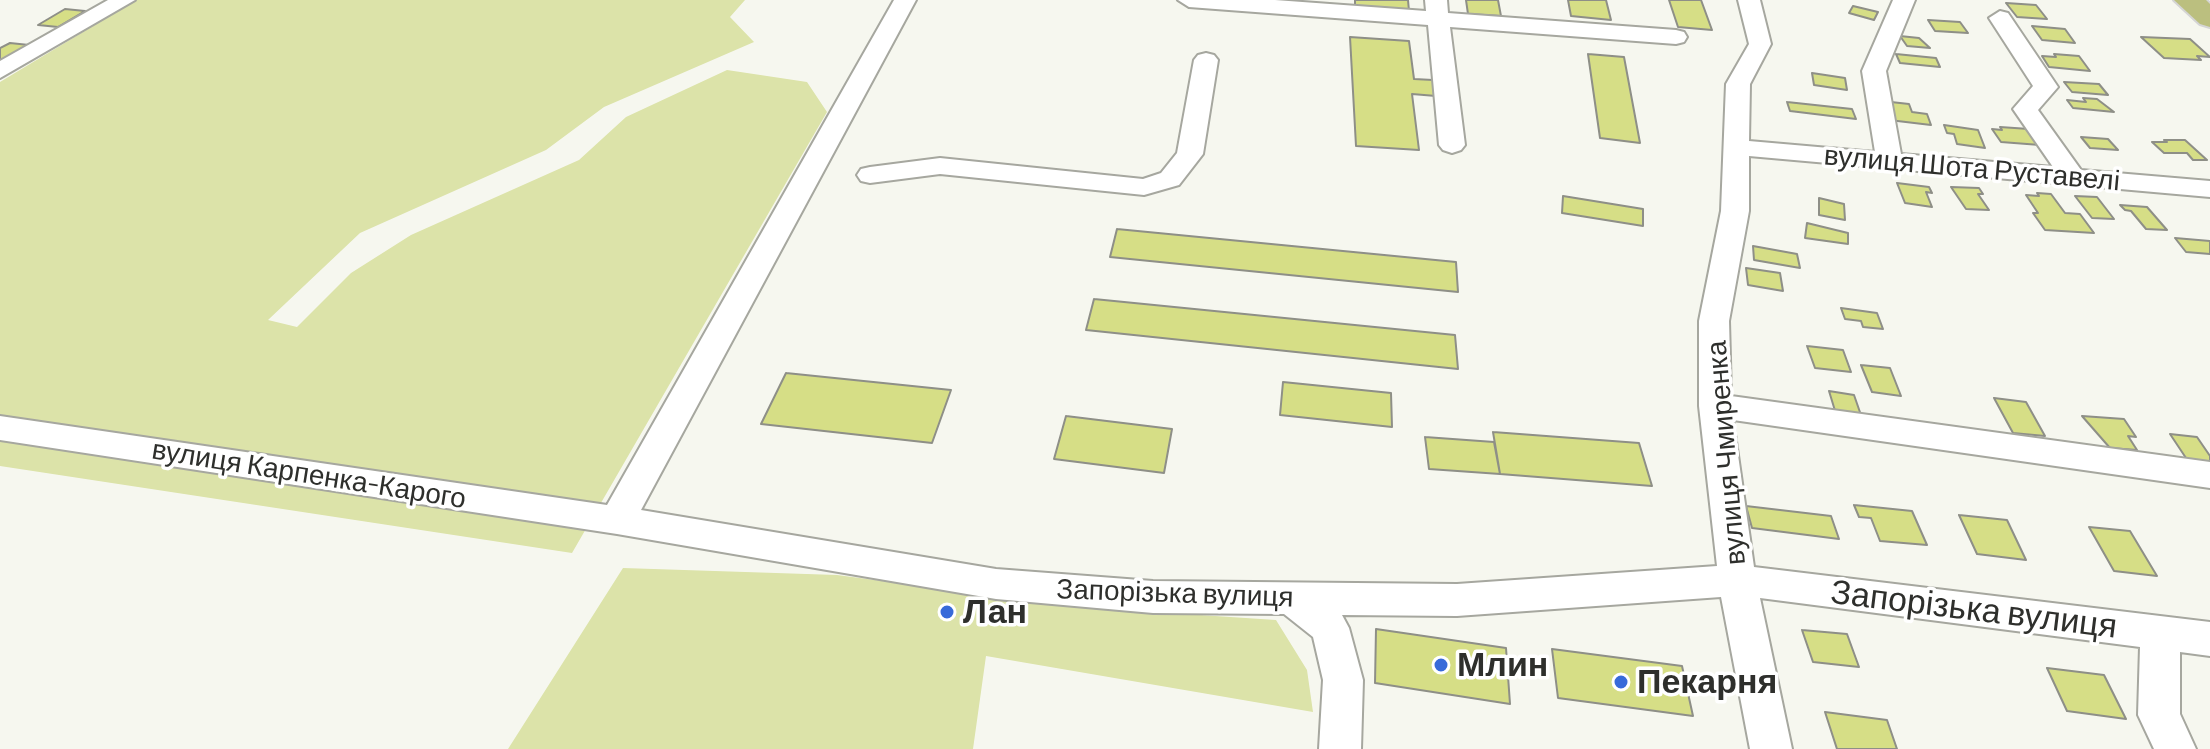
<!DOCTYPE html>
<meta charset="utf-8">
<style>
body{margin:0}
canvas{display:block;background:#f6f7ef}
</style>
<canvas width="2210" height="749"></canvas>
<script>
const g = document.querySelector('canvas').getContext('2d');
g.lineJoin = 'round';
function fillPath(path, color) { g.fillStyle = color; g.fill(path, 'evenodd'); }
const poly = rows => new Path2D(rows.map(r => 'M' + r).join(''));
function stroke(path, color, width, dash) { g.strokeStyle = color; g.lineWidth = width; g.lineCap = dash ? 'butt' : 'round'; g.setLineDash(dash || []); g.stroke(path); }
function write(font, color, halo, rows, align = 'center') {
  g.font = font + ' Barlow,sans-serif'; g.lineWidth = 7; g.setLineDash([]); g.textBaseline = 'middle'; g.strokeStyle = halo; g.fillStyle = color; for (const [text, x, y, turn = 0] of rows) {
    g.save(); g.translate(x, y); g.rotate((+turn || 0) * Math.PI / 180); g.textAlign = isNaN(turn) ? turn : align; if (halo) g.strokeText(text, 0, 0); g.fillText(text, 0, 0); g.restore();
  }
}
const green = poly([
 [136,0,745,0,730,17,754,42,604,107,546,150,360,233,268,320,297,327,351,273,411,235,579,160,626,117,727,70,807,82,827,112,572,553,0,466,0,82],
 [623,568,837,575,1078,607,1276,620,1307,670,1313,712,986,656,973,749,508,749]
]);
const building = poly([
 [1355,0,1408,0,1409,11,1355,7,1355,0],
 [1466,0,1498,0,1501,16,1468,14,1466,0],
 [1568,0,1606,0,1611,20,1571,16,1568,0],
 [1669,0,1701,0,1712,30,1678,27,1669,0],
 [2006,3,2036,5,2047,19,2017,17,2006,3],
 [1853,6,1878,12,1874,20,1849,13,1853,6],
 [65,9,85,11,58,27,38,25,65,9],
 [1928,20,1960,22,1968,33,1935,31,1928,20],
 [2032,26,2065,29,2075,43,2042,40,2032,26],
 [1900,36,1919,38,1930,48,1907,46,1900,36],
 [1350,37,1409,41,1414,79,1433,80,1436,96,1412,94,1419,150,1356,146,1350,37],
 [2141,37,2190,39,2210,57,2197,56,2201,60,2164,58,2141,37],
 [10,43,29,45,0,62,0,48,10,43],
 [1588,54,1624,57,1640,143,1600,138,1588,54],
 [1896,54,1936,58,1940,67,1900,63,1896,54],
 [2054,54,2079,56,2090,71,2049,67,2042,56,2056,57,2054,54],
 [1812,73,1845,78,1847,90,1814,85,1812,73],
 [2064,82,2099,84,2108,95,2072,92,2064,82],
 [2083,98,2097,99,2114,112,2073,108,2067,100,2086,102,2083,98],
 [1882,101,1909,104,1912,112,1927,114,1931,125,1889,120,1882,101],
 [1787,102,1852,109,1856,119,1790,111,1787,102],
 [1944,125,1978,130,1985,148,1957,144,1954,134,1947,133,1944,125],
 [2000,127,2029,129,2040,145,2001,142,1992,129,2002,130,2000,127],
 [2081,137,2108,139,2118,150,2090,148,2081,137],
 [2164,140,2185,140,2207,160,2193,160,2187,153,2164,153,2152,142,2167,142,2164,140],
 [1897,183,1929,187,1932,193,1926,192,1932,207,1905,203,1897,183],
 [1951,187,1979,188,1983,194,1978,194,1989,210,1966,209,1951,187],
 [2037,193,2051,194,2065,213,2080,214,2094,233,2045,230,2033,213,2038,213,2026,195,2039,196,2037,193],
 [1563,196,1643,209,1643,226,1562,213,1563,196],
 [2075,196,2097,197,2114,219,2092,218,2075,196],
 [1819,198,1844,204,1845,220,1819,215,1819,198],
 [2120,205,2147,207,2167,230,2146,229,2131,211,2125,210,2120,205],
 [1807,223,1848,233,1848,244,1805,238,1807,223],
 [1117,229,1456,262,1458,292,1110,257,1117,229],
 [2175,238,2210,241,2210,254,2186,252,2175,238],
 [1753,246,1797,254,1800,268,1754,260,1753,246],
 [1746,268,1780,273,1783,291,1748,285,1746,268],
 [1094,299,1455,335,1458,369,1086,330,1094,299],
 [1841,308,1877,313,1883,329,1863,327,1861,321,1845,319,1841,308],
 [1807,346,1843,350,1851,372,1815,368,1807,346],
 [1861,365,1890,368,1901,396,1872,392,1861,365],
 [786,373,951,390,932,443,761,424,786,373],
 [1283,382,1391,393,1392,427,1280,415,1283,382],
 [1829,391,1854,395,1862,418,1836,414,1829,391],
 [1994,398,2026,402,2045,436,2013,433,1994,398],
 [1066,416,1172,429,1164,473,1054,459,1066,416],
 [2082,416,2124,419,2136,437,2128,436,2137,450,2110,448,2082,416],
 [1493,432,1639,443,1652,486,1500,474,1493,432],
 [2170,434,2197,437,2210,456,2210,463,2188,461,2170,434],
 [1425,437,1494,442,1500,474,1429,469,1425,437],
 [1854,505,1912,511,1927,545,1880,541,1871,518,1859,517,1854,505],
 [1746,506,1831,516,1839,539,1752,528,1746,506],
 [1959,515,2007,520,2026,560,1977,554,1959,515],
 [2089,527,2130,531,2157,576,2114,571,2089,527],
 [1376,629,1506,648,1510,704,1375,683,1376,629],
 [1802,630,1847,634,1859,667,1813,662,1802,630],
 [1552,649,1682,666,1693,716,1558,698,1552,649],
 [2047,668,2104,675,2126,719,2067,711,2047,668],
 [1825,712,1887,720,1897,749,1837,749,1825,712]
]);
const minor = poly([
 [108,0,135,0,0,78,0,61,108,0],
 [894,0,916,0,641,510,996,569,1153,581,1457,584,1717,566,1699,406,1699,321,1721,211,1726,84,1749,44,1738,0,1760,0,1771,44,1750,84,1749,141,1875,152,1862,71,1893,0,1915,0,1886,71,1901,154,2053,167,2013,109,2033,86,1989,18,2000,11,2008,13,2058,87,2038,110,2081,170,2210,181,2210,197,1749,156,1749,211,1729,321,1731,396,2210,462,2210,488,1733,420,1754,567,2210,622,2210,656,2180,652,2180,714,2196,749,2154,749,2138,715,2140,647,1760,598,1792,749,1750,749,1721,597,1457,616,1342,615,1349,628,1363,680,1361,749,1319,749,1323,680,1313,637,1284,614,1153,613,996,599,617,534,0,440,0,416,607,505,894,0],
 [1178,0,1275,0,1426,11,1425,0,1447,0,1448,13,1676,30,1684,32,1687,37,1684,42,1676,44,1450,27,1465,145,1461,150,1452,153,1443,150,1439,145,1428,25,1189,7,1178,0],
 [1206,53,1214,55,1218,60,1203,154,1179,185,1144,195,940,174,870,183,861,181,857,175,861,169,870,167,940,158,1143,179,1161,173,1177,153,1194,60,1198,55,1206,53]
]);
const major = poly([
 [2174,0,2206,0,2210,4,2210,27,2200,24,2174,0]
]);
const markers = [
 [947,612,8,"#376ad9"],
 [1441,665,8,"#376ad9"],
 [1621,682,8,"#376ad9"]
];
const streetNames = [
 ["вулиця Шота Руставелі",1972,168,5],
 ["вулиця Чмиренка",1726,453,-95],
 ["вулиця Карпенка-Карого",309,474,9],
 ["Запорізька вулиця",1175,593,2]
];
const nearStreetnames = [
 ["Запорізька вулиця",1974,609,7]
];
const nearPoinames = [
 ["Лан",963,612],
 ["Млин",1457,665],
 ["Пекарня",1637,682]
];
fillPath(green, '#dce3a9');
fillPath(building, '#d6de86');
stroke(building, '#8e8f87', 2);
stroke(minor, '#a6a79f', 4);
stroke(major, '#d5d5d5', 4);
fillPath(minor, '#fff');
fillPath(major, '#bbbf7f');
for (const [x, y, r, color] of markers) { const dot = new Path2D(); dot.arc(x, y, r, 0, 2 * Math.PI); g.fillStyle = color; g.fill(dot); stroke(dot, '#fff', 3); }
write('28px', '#2e2f2c', '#fff', streetNames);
write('34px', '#2e2f2c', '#fff', nearStreetnames);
write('bold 34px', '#2e2f2c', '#fff', nearPoinames, 'left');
</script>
